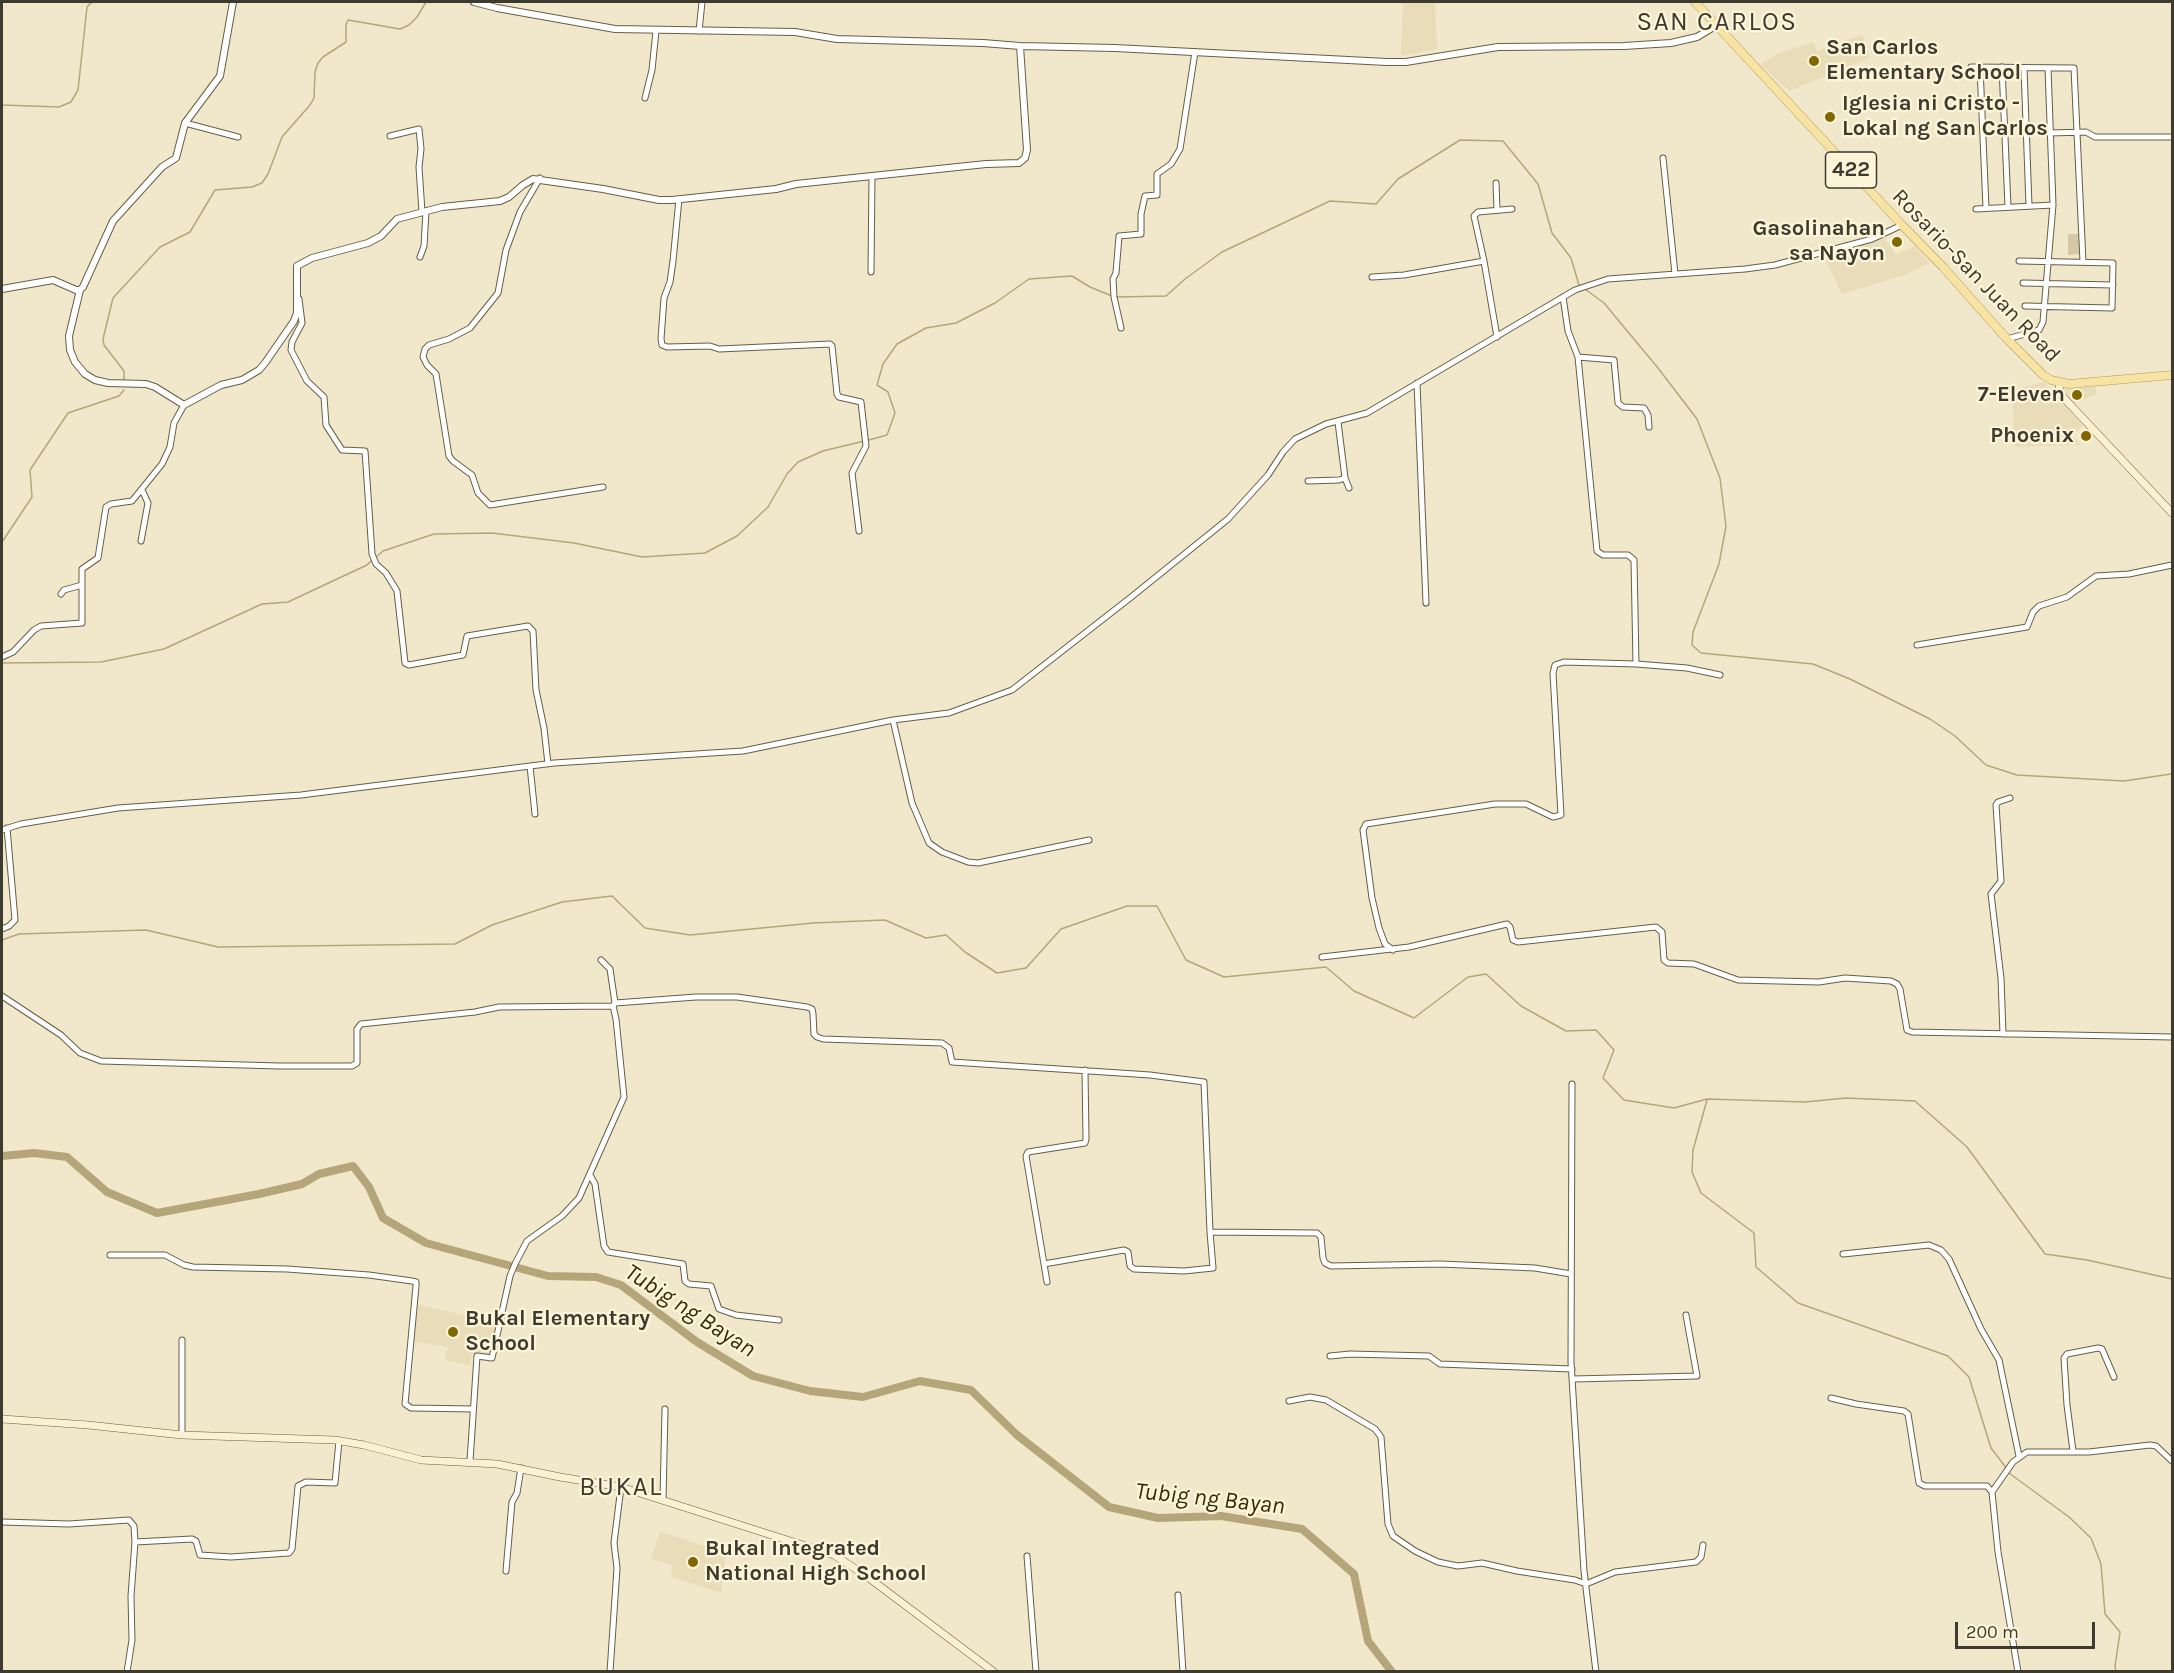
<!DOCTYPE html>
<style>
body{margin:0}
#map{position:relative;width:2174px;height:1673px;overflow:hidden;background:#f1e8cb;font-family:Karla,sans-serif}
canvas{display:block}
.frame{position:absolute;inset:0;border:3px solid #3d3a2f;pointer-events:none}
.scale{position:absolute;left:1955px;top:1622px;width:140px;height:27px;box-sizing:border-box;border:3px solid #3d3a2f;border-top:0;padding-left:8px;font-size:18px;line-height:21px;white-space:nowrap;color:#3d3a2f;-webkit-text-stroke:4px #fef5d8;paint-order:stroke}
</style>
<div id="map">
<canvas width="2174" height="1673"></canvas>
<div class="frame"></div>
<div class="scale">200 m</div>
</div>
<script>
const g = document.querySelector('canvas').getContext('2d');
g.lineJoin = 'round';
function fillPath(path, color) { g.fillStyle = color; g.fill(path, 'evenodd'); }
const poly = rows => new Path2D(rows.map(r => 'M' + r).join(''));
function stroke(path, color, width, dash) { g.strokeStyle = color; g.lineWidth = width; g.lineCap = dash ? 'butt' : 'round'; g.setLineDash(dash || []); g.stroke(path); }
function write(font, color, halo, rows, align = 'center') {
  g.font = font + ' Karla,sans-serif'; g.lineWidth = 4.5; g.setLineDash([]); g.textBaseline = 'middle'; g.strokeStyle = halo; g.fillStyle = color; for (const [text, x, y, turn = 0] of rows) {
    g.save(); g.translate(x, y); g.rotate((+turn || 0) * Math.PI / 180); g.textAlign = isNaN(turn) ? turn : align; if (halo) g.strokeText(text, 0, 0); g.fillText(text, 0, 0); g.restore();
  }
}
const built = poly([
 [1403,2,1435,2,1437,49,1401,56],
 [1862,34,1870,58,1789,91,1760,64,1779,53,1814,42,1817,51],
 [1884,238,1896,254,1915,246,1930,263,1905,275,1842,294,1824,256],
 [2044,382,2083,426,2072,435,2081,445,2015,447,2012,390],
 [2095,387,2097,394,2073,404,2061,389],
 [416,1304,496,1323,490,1357,472,1353,470,1365,445,1360,448,1347,410,1341],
 [660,1531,726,1553,721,1593,671,1577,672,1565,651,1559]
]);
const green = poly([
 [2068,234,2079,234,2079,254,2068,255]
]);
const stream = poly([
 [2,105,59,107,71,102,78,90,87,7,92,2],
 [1585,289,1604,303,1658,368,1697,419,1720,478,1726,526,1719,564,1693,632,1692,645,1701,653,1813,664,1850,679,1930,719,1955,736,1986,765,2017,775,2124,781,2171,774],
 [1117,297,1166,296,1185,279,1222,252,1330,201,1376,204,1398,179,1460,140,1503,141,1538,184,1552,233,1571,258,1579,285],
 [124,380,124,371,104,345,103,339,113,298,160,247,190,232,215,190,252,187,262,183,268,174,282,137,310,105,314,98,315,72,318,63,323,57,346,42,346,25,348,20,400,29,409,25,417,17,426,2],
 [869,440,887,435,895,413,888,392,877,385,883,364,897,344,926,328,956,323,995,303,1029,279,1072,276,1090,287,1112,296],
 [2,542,32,497,30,470,68,413,119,396,124,390],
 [376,557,383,551,434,534,492,533,574,543,642,557,705,553,737,536,768,507,787,474,798,462,823,451,864,441],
 [2,663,101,662,164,649,262,604,288,602,367,565,372,560],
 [2,940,19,934,146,930,218,947,455,944,492,925,562,902,612,896,645,928,690,935,813,923,885,920,926,938,946,935,965,952,997,973,1026,968,1061,929,1127,906,1157,906,1186,960,1224,977,1326,967,1354,991,1414,1018,1468,977,1486,974,1521,1006,1566,1031,1596,1030,1614,1050,1603,1078,1624,1100,1674,1108,1707,1099,1805,1102,1846,1098,1915,1101,1967,1147,2045,1254,2087,1260,2172,1279],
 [1707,1100,1693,1150,1692,1172,1701,1193,1754,1233,1756,1267,1798,1303,1948,1356,1969,1377,1991,1448,2007,1469],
 [2009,1473,2069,1517,2091,1538,2101,1564,2105,1614,2120,1632,2115,1666,2116,1672]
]);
const river = poly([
 [2,1156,34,1153,67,1157,107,1192,157,1213,259,1194,302,1184,319,1174,353,1166,369,1187,383,1218,426,1243,548,1276,596,1277,621,1285,697,1342,753,1376,810,1391,863,1397,920,1381,971,1390,1017,1435,1109,1507,1158,1518,1221,1516,1302,1529,1354,1574,1368,1641,1392,1672]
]);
const minor = poly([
 [699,31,702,2],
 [1971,67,2074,68,2083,262],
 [1980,67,1986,208],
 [2002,67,2008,207],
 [2024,68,2029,206],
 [645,98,652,70,656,31],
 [185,123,238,137],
 [2049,133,2086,132,2095,137,2172,137],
 [390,136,419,129,421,149,419,167,422,212],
 [1663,158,1675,274],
 [540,178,520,212,506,250,498,293,470,328,449,339,429,345,425,349,423,357,427,365,436,374,449,456,453,461,472,475,478,493,490,505,603,487],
 [1496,183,1497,210],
 [679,199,673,261,670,282,664,298,661,339,662,345,667,347,710,346,719,349,830,344,832,346,837,394,839,397,861,402,866,446,852,473,859,531],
 [1976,209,2053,205],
 [420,257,424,246,426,211],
 [2019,261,2113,263,2112,308,2025,306],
 [871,272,872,176],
 [1372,277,1404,275,1484,261],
 [2023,283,2113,285],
 [1563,297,1568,331,1578,357,1597,551,1603,555,1628,555,1634,560,1636,664],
 [299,299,302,323,292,342,291,350,307,381,324,397,326,425,342,450,365,451,372,554,376,564,386,573,397,591,405,663,409,665,463,655,467,636,528,626,533,631,536,690,544,728,548,764],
 [1121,328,1114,297,1113,279,1116,273,1119,236,1141,234,1141,214,1145,196,1157,195,1157,174,1171,164,1180,149,1195,52],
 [1497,337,1484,261,1474,216,1478,212,1512,209],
 [2007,339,2039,330,2043,322,2053,205,2048,68],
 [1578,357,1614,360,1618,403,1623,407,1644,408,1648,415,1649,427],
 [1417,383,1426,603],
 [1338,422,1345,478,1349,488],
 [1308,481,1339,480,1345,478],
 [141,541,148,503,142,490],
 [61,594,64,590,82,585,82,569,98,558,106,507,111,504,132,501,162,464,170,447,174,423,184,405],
 [1917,645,2027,627,2033,612,2039,606,2067,597,2096,576,2129,574,2172,565],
 [2,657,13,652,34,630,41,626,82,623,82,585],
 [893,720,912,803,929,843,942,852,968,862,978,863,1089,840],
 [530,766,535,814],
 [2,830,21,824,118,808,301,795,554,763,743,751,893,720,949,713,1012,690,1130,598,1228,519,1268,475,1283,452,1295,439,1326,424,1367,413,1575,290,1608,279,1745,269,1775,265,1872,239,1902,225],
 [2,929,9,926,15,920,7,828],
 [1393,950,1385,944,1379,928,1372,898,1363,830,1366,824,1495,804,1526,804,1553,817,1561,815,1553,673,1555,665,1564,662,1636,664,1687,668,1720,675],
 [1322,957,1409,947,1507,924,1510,927,1513,940,1518,942,1656,927,1662,932,1664,960,1668,963,1694,964,1738,980,1819,982,1845,978,1891,981,1897,984,1900,989,1907,1030,1912,1032,2172,1037],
 [601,960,610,969,615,1003],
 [2,996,61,1035,80,1053,101,1061,279,1066,352,1066,357,1063,357,1029,361,1024,475,1012,499,1007,613,1006],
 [2003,1034,2001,978,1991,894,2001,881,1996,805,1998,802,2010,798],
 [1572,1084,1571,1362,1584,1571,1596,1672],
 [590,1175,595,1184,604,1246,608,1252,683,1264,685,1281,689,1284,711,1286,719,1309,736,1315,779,1320],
 [1843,1254,1929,1245,1941,1250,1949,1259,1981,1329,1999,1360,2019,1456],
 [110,1255,165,1255,184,1265,193,1267,287,1269,369,1275,412,1281,416,1282,416,1286,405,1404,411,1408,473,1409],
 [1044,1264,1124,1250,1128,1252,1130,1266,1134,1269,1184,1271,1213,1268,1210,1232],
 [1047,1282,1026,1156,1028,1152,1085,1143,1086,1139,1085,1070],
 [1330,1356,1350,1354,1429,1356,1440,1364,1572,1369],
 [1573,1379,1697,1376,1686,1315],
 [1831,1398,1856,1404,1904,1411,1908,1414,1919,1483,1925,1486,1987,1486,1992,1492,1998,1552,2018,1672],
 [1289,1401,1310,1397,1326,1400,1375,1429,1381,1437,1388,1524,1393,1536,1415,1551,1438,1562,1458,1566,1482,1563,1517,1571,1575,1580,1586,1584,1615,1572,1696,1562,1701,1557,1703,1545],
 [182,1435,182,1340],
 [2073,1451,2067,1405,2064,1358,2067,1354,2098,1348,2102,1349,2114,1377],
 [470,1461,477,1356,492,1358,510,1276,515,1264,527,1241,562,1216,579,1198,624,1097,616,1019,613,1006,615,1003,696,997,737,997,807,1007,812,1009,813,1014,814,1034,817,1037,823,1039,942,1043,949,1048,952,1062,1150,1075,1204,1082,1210,1232,1317,1233,1321,1237,1323,1258,1325,1263,1331,1266,1440,1264,1535,1268,1571,1274],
 [1992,1492,2013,1462,2027,1452,2089,1452,2150,1445,2156,1446,2172,1461],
 [663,1500,665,1409],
 [2,1522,69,1524,129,1520,134,1526,135,1542,131,1596,132,1640,127,1672],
 [135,1542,192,1539,196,1541,200,1555,231,1557,289,1553,292,1549,298,1486,306,1482,335,1483,339,1441],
 [1027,1556,1036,1672],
 [506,1571,512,1502,517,1493,521,1468],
 [1178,1595,1183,1672],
 [610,1672,617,1568,614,1543,621,1487]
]);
const tertiary = poly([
 [474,2,497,8,615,29,795,32,837,39,983,43,1020,46,1115,48,1387,62,1406,62,1498,47,1624,46,1671,43,1697,37,1717,25],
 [2,289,53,280,76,290,80,290,83,287,113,221,162,167,176,158,185,123,220,76,233,2],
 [80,290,69,336,70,350,75,362,85,374,95,380,108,383,146,384,155,387,184,405,221,385,242,380,259,370,265,363,294,321,297,313,297,266,312,258,368,243,381,236,397,219,442,207,500,201,509,197,523,185,533,179,603,189,659,200,672,200,776,189,796,184,986,164,1019,163,1025,158,1027,150,1020,46]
]);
const secondary = poly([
 [2060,383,2059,389,2061,395,2172,513],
 [2,1419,88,1425,182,1435,335,1440,364,1445,421,1460,497,1464,560,1477,621,1487,834,1555,865,1575,994,1672]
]);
const primary = poly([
 [1695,2,1902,225,1942,266,2007,339,2043,375,2051,380,2069,384,2172,375]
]);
const markers = [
 [1814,61,6,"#816700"],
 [1830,117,6,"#816700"],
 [1897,242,6,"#816700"],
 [2077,395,6,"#816700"],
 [2086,436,6,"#816700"],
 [453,1332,6,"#816700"],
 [693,1562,6,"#816700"]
];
const shields = [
 [1851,170,51]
];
const shieldNames = [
 ["422",1851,170]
];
const poiNames = [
 ["San Carlos",1826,48],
 ["Elementary School",1826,73],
 ["Iglesia ni Cristo -",1842,104],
 ["Lokal ng San Carlos",1842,129],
 ["Gasolinahan",1885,229,"right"],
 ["sa Nayon",1885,254,"right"],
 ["7-Eleven",2065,395,"right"],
 ["Phoenix",2074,436,"right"],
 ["Bukal Elementary",465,1319],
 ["School",465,1344],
 ["Bukal Integrated",705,1549],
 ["National High School",705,1574]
];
const streetNames = [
 ["Rosario-San Juan Road",1976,276,46]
];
const waterNames = [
 ["Tubig ng Bayan",690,1311,33],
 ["Tubig ng Bayan",1210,1499,6]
];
const quarterNames = [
 ["SAN CARLOS",1717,23],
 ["BUKAL",621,1488]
];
fillPath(built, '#e8dcb9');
fillPath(green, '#d4c8a6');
stroke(stream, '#b5a679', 1.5);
stroke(river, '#b5a679', 8);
stroke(minor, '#665e45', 7);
stroke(tertiary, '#665e45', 8);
stroke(secondary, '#665e45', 8);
stroke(primary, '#b29c54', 9);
stroke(minor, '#fff', 5);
stroke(tertiary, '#fff', 6);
stroke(secondary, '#fbf1d2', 7);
stroke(primary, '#f7e3a4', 8);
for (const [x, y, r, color] of markers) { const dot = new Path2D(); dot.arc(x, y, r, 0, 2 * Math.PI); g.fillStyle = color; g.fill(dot); stroke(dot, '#fef5d8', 2); }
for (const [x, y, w] of shields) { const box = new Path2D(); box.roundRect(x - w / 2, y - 18, w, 36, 4.5); g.fillStyle = '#fef5d8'; g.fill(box); stroke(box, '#3d3a2f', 1.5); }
write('bold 21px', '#3d3a2f', null, shieldNames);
write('bold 22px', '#3d3a2f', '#fef5d8', poiNames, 'left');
write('22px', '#3d3a2f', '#fef5d8', streetNames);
write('italic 24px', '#362b04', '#fef5d8', waterNames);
g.letterSpacing = '1.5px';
write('26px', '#3d3a2f', '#fef5d8', quarterNames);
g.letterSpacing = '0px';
</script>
